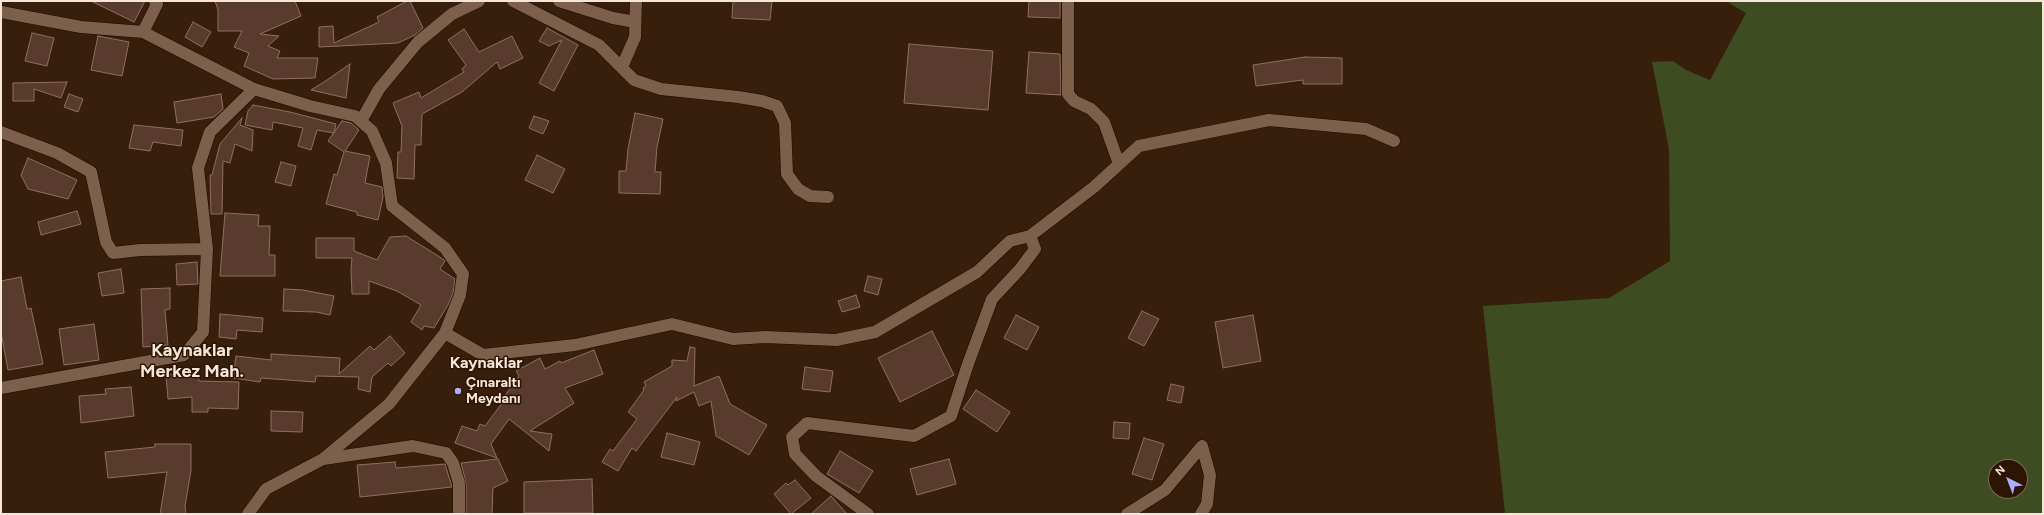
<!DOCTYPE html>
<meta charset="utf-8">
<style>
body{margin:0}
#map{position:relative;width:2044px;height:515px;overflow:hidden;background:#371f0b;font-family:Figtree,sans-serif}
canvas{display:block}
.frame{position:absolute;inset:0;border:2px solid #f6e6da;pointer-events:none}
.north{position:absolute;left:1988px;top:459px;width:40px;height:40px;box-sizing:border-box;background:#2c1502;border:1px solid #7d6958;border-radius:50%;rotate:318deg;font-size:11px;font-weight:700;line-height:16px;text-align:center;color:#f6e6da}
.north::after{content:'';display:block;margin:auto;width:14px;height:18px;background:#acaffb;clip-path:polygon(50% 0,100% 100%,50% 72%,0 100%)}
</style>
<div id="map">
<canvas width="2044" height="515"></canvas>
<div class="frame"></div>
<div class="north">N</div>
</div>
<script>
const g = document.querySelector('canvas').getContext('2d');
g.lineJoin = 'round';
function fillPath(path, color) { g.fillStyle = color; g.fill(path, 'evenodd'); }
const poly = rows => new Path2D(rows.map(r => 'M' + r).join(''));
function stroke(path, color, width, dash) { g.strokeStyle = color; g.lineWidth = width; g.lineCap = dash ? 'butt' : 'round'; g.setLineDash(dash || []); g.stroke(path); }
function write(font, color, halo, rows, align = 'center') {
  g.font = font + ' Figtree,sans-serif'; g.lineWidth = 3; g.setLineDash([]); g.textBaseline = 'middle'; g.strokeStyle = halo; g.fillStyle = color; for (const [text, x, y, turn = 0] of rows) {
    g.save(); g.translate(x, y); g.rotate((+turn || 0) * Math.PI / 180); g.textAlign = isNaN(turn) ? turn : align; if (halo) g.strokeText(text, 0, 0); g.fillText(text, 0, 0); g.restore();
  }
}
const green = poly([
 [1730,1,2043,1,2043,514,1505,514,1483,306,1609,298,1670,261,1669,149,1652,62,1673,61,1686,70,1710,80,1746,13,1729,3],
 [1996,467,2020,467,2020,491,1996,491]
]);
const building = poly([
 [91,1,145,1,134,22,91,1],
 [215,1,295,1,301,16,260,34,279,36,268,46,280,51,277,58,318,58,315,78,273,79,244,66,249,53,234,47,242,31,218,31,218,10,215,1],
 [407,1,410,1,423,28,415,35,398,43,319,47,319,27,333,26,334,43,379,22,377,17,407,1],
 [733,1,772,1,770,20,732,18,733,1],
 [1029,1,1060,1,1060,18,1028,17,1029,1],
 [193,22,211,32,202,47,185,37,193,22],
 [547,28,578,45,554,91,539,83,562,40,549,46,539,41,547,28],
 [464,29,479,52,512,36,523,58,500,69,497,62,462,92,422,114,421,145,415,145,414,179,397,178,398,152,401,152,402,126,393,103,419,92,421,98,464,72,462,69,466,65,448,40,464,29],
 [32,33,54,38,47,66,25,61,32,33],
 [98,36,129,42,122,76,91,70,98,36],
 [909,44,993,51,988,110,904,103,909,44],
 [1029,52,1060,54,1061,95,1026,93,1029,52],
 [1305,57,1342,58,1342,84,1303,84,1303,80,1256,86,1253,65,1305,57],
 [350,64,346,98,311,90,327,80,350,64],
 [67,82,61,98,34,89,34,101,13,101,13,83,67,82],
 [69,94,83,99,78,112,64,107,69,94],
 [221,94,223,109,214,117,177,123,174,102,221,94],
 [253,105,290,112,336,124,334,133,317,130,311,150,298,146,303,128,273,122,272,130,245,125,248,111,253,105],
 [635,113,663,119,657,147,655,172,661,172,660,194,619,193,619,171,626,171,628,149,635,113],
 [534,116,549,121,543,134,529,128,534,116],
 [242,118,240,125,253,130,252,151,235,144,230,163,223,161,222,214,211,214,210,175,212,175,220,144,242,118],
 [342,121,351,123,359,130,345,151,370,156,365,183,382,187,383,197,378,220,357,215,357,212,326,204,334,174,337,175,344,152,328,141,342,121],
 [134,125,183,130,181,146,153,142,150,151,129,148,134,125],
 [537,155,565,169,553,193,525,180,537,155],
 [28,158,77,180,68,199,28,189,21,175,28,158],
 [281,162,296,166,291,186,275,182,281,162],
 [77,211,81,224,41,235,38,222,77,211],
 [225,213,259,215,258,226,270,226,269,255,275,255,275,276,220,276,225,213],
 [406,236,443,259,445,261,440,269,455,279,453,293,448,305,434,328,424,326,422,330,411,322,421,305,397,291,369,281,369,294,352,294,351,269,352,258,316,258,316,238,354,238,354,251,377,260,390,237,406,236],
 [197,262,198,284,177,285,176,264,197,262],
 [121,269,124,293,102,296,98,273,121,269],
 [868,276,882,279,878,295,864,291,868,276],
 [21,277,27,309,31,308,43,364,8,370,1,332,1,281,21,277],
 [170,288,170,309,165,310,168,345,143,347,141,289,170,288],
 [284,289,303,290,334,296,330,315,316,312,283,311,284,289],
 [856,295,860,307,842,312,838,301,856,295],
 [1142,311,1159,319,1144,346,1128,338,1142,311],
 [220,314,263,318,262,332,237,330,236,339,219,337,220,314],
 [1016,315,1039,327,1027,350,1004,338,1016,315],
 [1253,315,1261,361,1223,368,1215,322,1253,315],
 [94,324,99,360,64,365,59,329,94,324],
 [932,331,954,375,900,402,878,358,932,331],
 [390,336,405,353,391,366,388,363,372,377,370,392,358,389,359,377,316,376,315,382,261,378,260,382,233,378,236,356,271,360,271,354,340,358,339,374,370,346,374,350,390,336],
 [690,347,695,348,694,386,719,376,730,404,767,425,749,455,716,436,711,401,699,406,694,392,676,401,677,397,636,451,632,448,618,471,602,462,610,449,613,451,637,419,628,412,644,390,643,388,646,386,644,382,672,366,672,360,687,361,690,347],
 [594,350,603,374,565,388,574,403,530,431,552,434,549,451,509,419,491,444,497,458,455,443,462,426,477,431,480,424,485,426,506,398,504,397,519,376,516,371,540,358,545,369,560,361,561,363,594,350],
 [805,367,833,371,830,392,802,389,805,367],
 [198,372,199,381,239,382,238,409,208,408,208,412,192,412,192,397,168,399,166,375,198,372],
 [1171,384,1184,387,1181,403,1167,400,1171,384],
 [131,387,134,416,81,423,79,396,106,394,105,389,131,387],
 [976,390,1010,412,997,432,963,409,976,390],
 [271,411,303,412,302,432,271,431,271,411],
 [1114,422,1130,423,1129,439,1113,438,1114,422],
 [667,433,700,442,694,465,661,457,667,433],
 [1144,438,1164,444,1152,480,1132,474,1144,438],
 [155,444,191,444,191,470,185,506,186,514,160,514,167,472,108,478,105,452,155,447,155,444],
 [840,451,873,471,859,493,827,474,840,451],
 [498,459,508,481,493,488,492,514,466,514,466,483,461,463,498,459],
 [949,459,956,484,917,495,910,469,949,459],
 [395,462,396,468,445,464,452,487,360,497,357,465,395,462],
 [592,479,593,513,524,513,524,482,592,479],
 [795,480,811,498,791,514,774,494,786,483,788,485,795,480],
 [831,496,847,514,811,514,831,496]
]);
const minor = poly([
 [513,1,599,45,634,80,661,89,738,97,762,101,777,106,785,123,787,174,798,189,810,196,828,197],
 [559,1,613,18,635,22],
 [1068,1,1068,94,1074,101,1091,109,1104,122,1119,164],
 [1,12,81,27,143,32,254,89,310,106,355,116,372,131,386,163,392,206,445,248,463,274,460,295,445,333],
 [143,32,157,4,155,1],
 [622,67,635,37,636,1],
 [361,121,379,89,418,42,452,14,479,1],
 [1,132,57,153,91,172,106,242,113,253,140,250,207,249],
 [1,388,184,355,203,332,207,249,198,168,210,132,254,89],
 [323,459,389,404,445,333,483,355,575,345,672,324,733,339,765,337,836,340,875,332,977,272,1010,241,1030,236,1094,187,1139,146,1269,120,1366,129,1394,141],
 [868,514,816,476,795,454,792,437,807,423,914,436,951,416,968,364,992,299,1020,269,1035,249,1030,236],
 [1127,514,1165,490,1202,446,1210,475,1207,504,1201,514]
]);
const tertiary = poly([
 [248,514,266,489,323,459,413,446,446,453,453,463,459,483,459,514]
]);
const markers = [
 [458,391,4,"#acaffb"]
];
const poiNames = [
 ["Çınaraltı",466,383],
 ["Meydanı",466,399]
];
const quarterNames = [
 ["Kaynaklar",486,363]
];
const districtNames = [
 ["Kaynaklar",192,351],
 ["Merkez Mah.",192,372]
];
fillPath(green, '#3e4d21');
fillPath(building, '#593b2d');
stroke(building, '#906f5f', 1);
stroke(minor, '#1d0800', 13);
stroke(tertiary, '#1d0800', 13);
stroke(minor, '#7c604b', 12);
stroke(tertiary, '#7c604b', 12);
for (const [x, y, r, color] of markers) { const dot = new Path2D(); dot.arc(x, y, r, 0, 2 * Math.PI); g.fillStyle = color; g.fill(dot); stroke(dot, '#2c1502', 1.5); }
write('bold 14px', '#f6e6da', '#2c1502', poiNames, 'left');
write('bold 16px', '#f6e6da', '#2c1502', quarterNames);
write('bold 18px', '#f6e6da', '#2c1502', districtNames);
</script>
